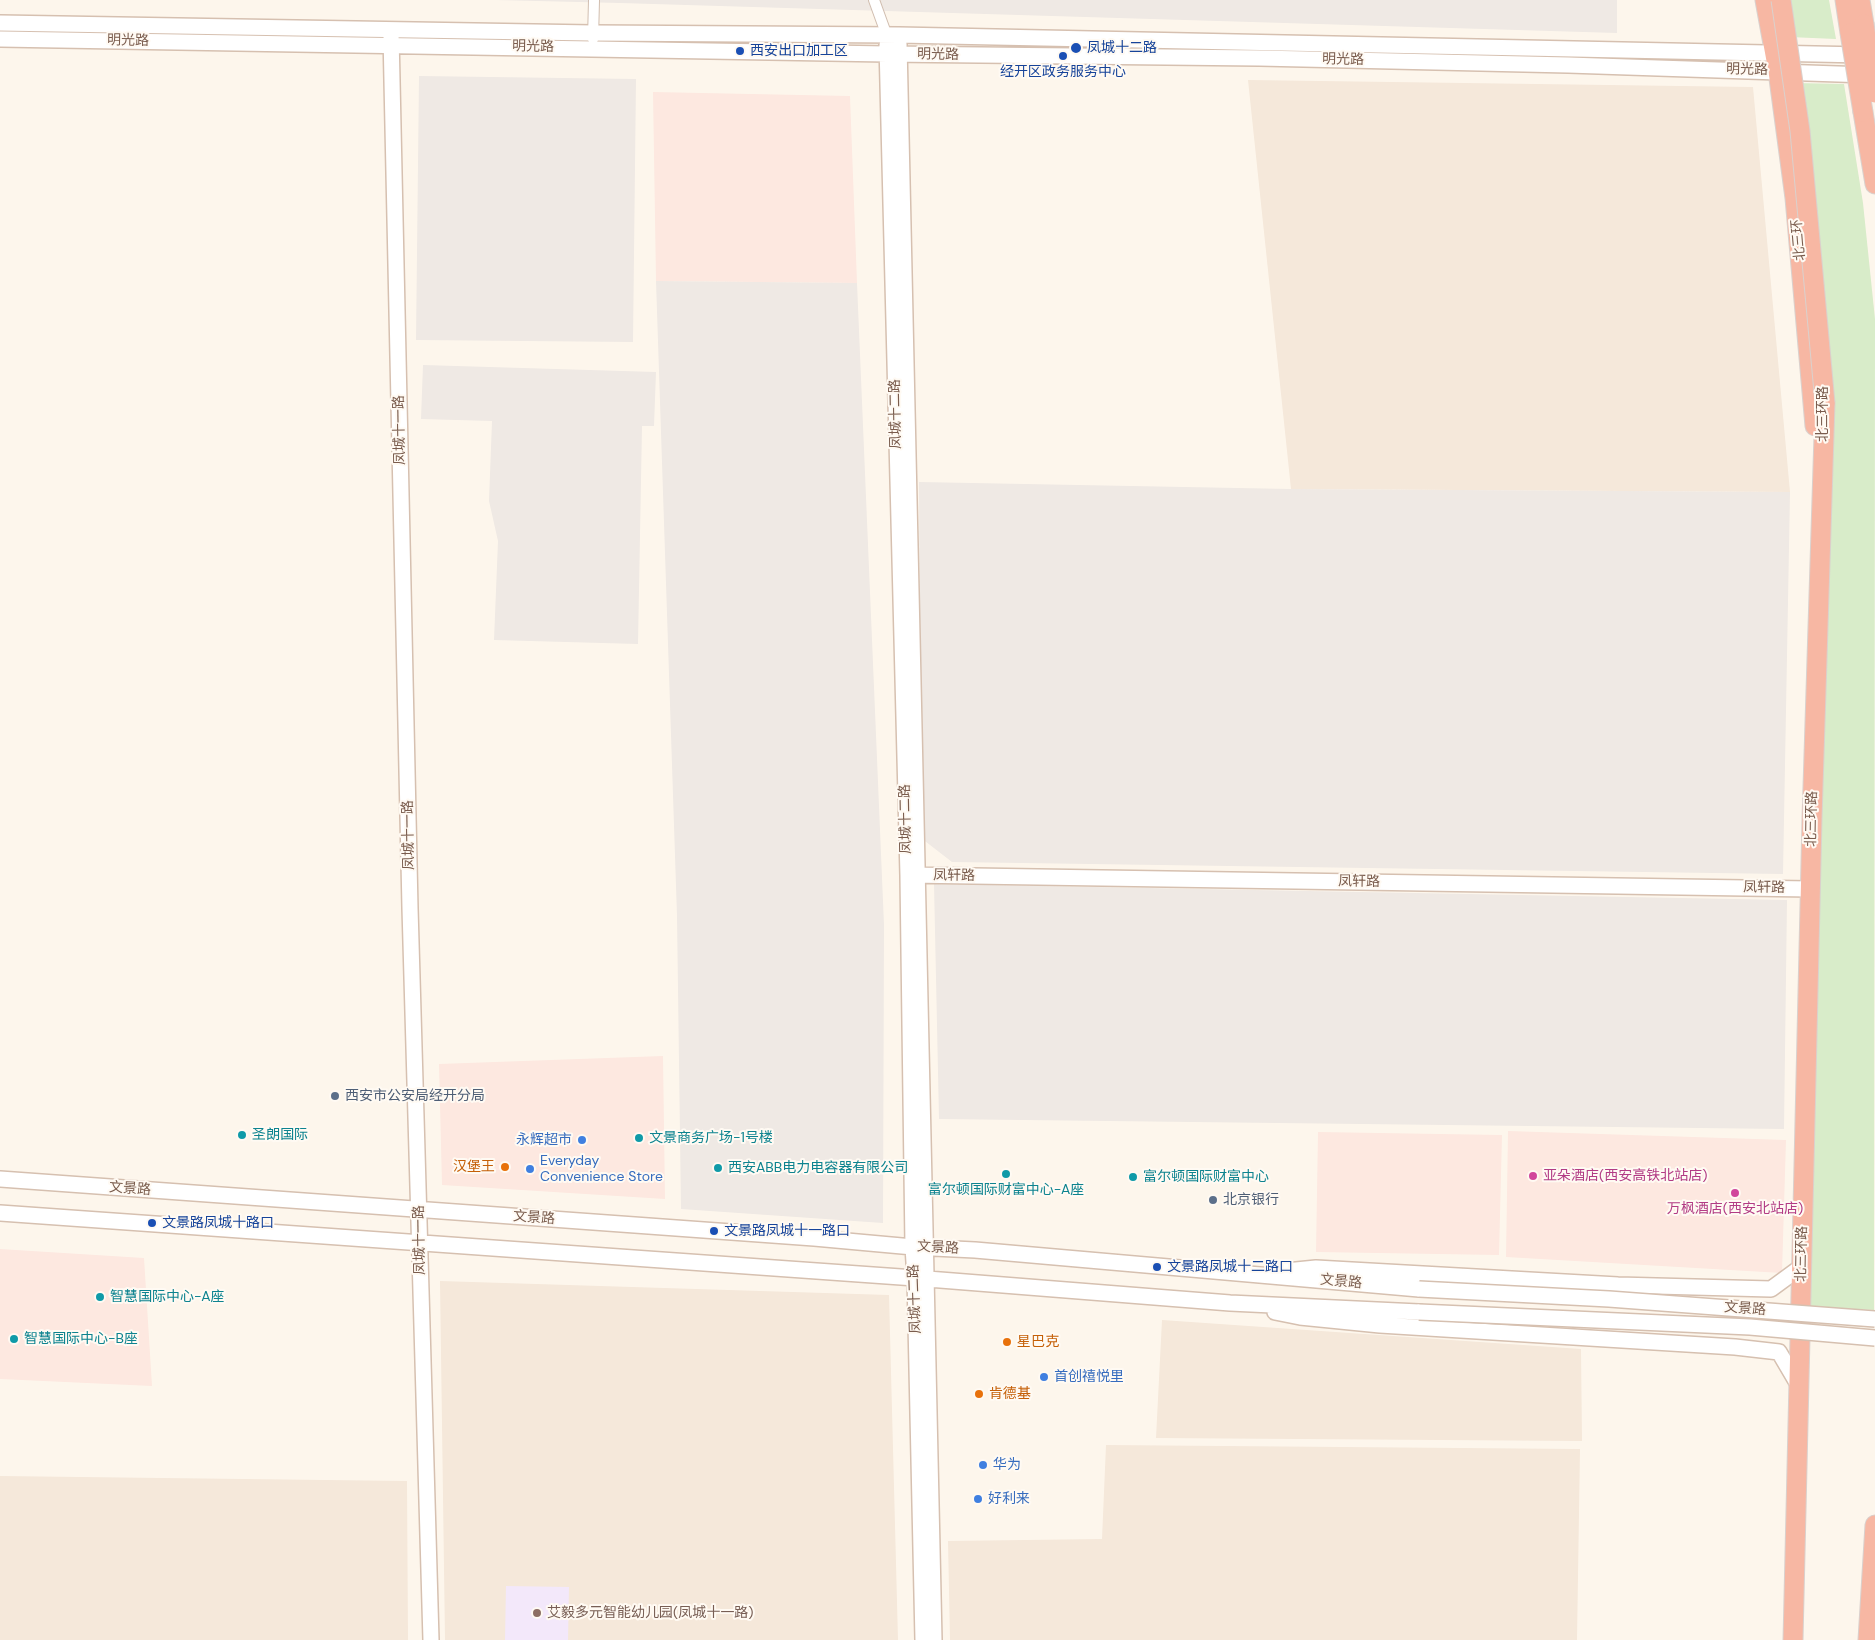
<!DOCTYPE html>
<meta charset="utf-8">
<style>
body{margin:0}
canvas{display:block;background:#fdf6ec}
</style>
<canvas width="1875" height="1640"></canvas>
<script>
const g = document.querySelector('canvas').getContext('2d');
g.lineJoin = 'round';
function fillPath(path, color) { g.fillStyle = color; g.fill(path, 'evenodd'); }
const poly = rows => new Path2D(rows.map(r => 'M' + r).join(''));
function stroke(path, color, width, dash) { g.strokeStyle = color; g.lineWidth = width; g.lineCap = dash ? 'butt' : 'round'; g.setLineDash(dash || []); g.stroke(path); }
function write(font, color, halo, rows, align = 'center') {
  g.font = font + ' "DM Sans","Noto Sans SC",sans-serif'; g.lineWidth = 4; g.setLineDash([]); g.textBaseline = 'middle'; g.strokeStyle = halo; g.fillStyle = color; for (const [text, x, y, turn = 0] of rows) {
    g.save(); g.translate(x, y); g.rotate((+turn || 0) * Math.PI / 180); g.textAlign = isNaN(turn) ? turn : align; if (halo) g.strokeText(text, 0, 0); g.fillText(text, 0, 0); g.restore();
  }
}
const residential = poly([
 [1248,80,1753,87,1790,492,1291,489],
 [440,1281,889,1295,898,1640,445,1640],
 [1162,1320,1581,1349,1582,1441,1156,1438],
 [1106,1445,1580,1449,1577,1640,950,1640,948,1541,1102,1539],
 [0,1476,407,1481,408,1640,0,1640]
]);
const commercial = poly([
 [653,92,850,96,857,283,656,281],
 [663,1056,665,1199,442,1185,439,1064],
 [1508,1131,1786,1140,1782,1273,1506,1257],
 [1318,1132,1502,1135,1499,1255,1316,1252],
 [0,1249,144,1258,152,1386,0,1379]
]);
const industrial = poly([
 [495,0,1617,0,1617,33,620,3],
 [419,76,636,79,633,342,416,340],
 [656,281,857,283,884,925,883,1223,681,1209,677,916],
 [423,365,656,372,654,426,642,426,638,644,494,640,498,541,489,501,492,421,421,419],
 [919,482,1291,489,1790,492,1783,874,952,862,921,838],
 [934,884,1787,900,1784,1129,939,1119]
]);
const education = poly([
 [506,1586,569,1587,568,1640,505,1640]
]);
const green = poly([
 [1783,0,1829,0,1836,39,1789,37],
 [1794,83,1844,84,1863,203,1875,319,1874,1310,1809,1307,1821,510]
]);
const street = poly([
 [874,0,887,36],
 [593,39,594,0]
]);
const secondary = poly([
 [0,23,593,33,899,35,1863,55],
 [391,35,410,908,431,1640],
 [0,39,887,54,1259,58,1568,65,1868,75],
 [899,44,934,1640],
 [887,45,908,876,913,1247,915,1278,923,1640],
 [909,875,1810,889],
 [0,1179,814,1238,913,1247,975,1250,1419,1289],
 [0,1213,915,1278,1230,1303,1419,1312],
 [1286,1271,1316,1268,1618,1285,1771,1289,1801,1267],
 [1275,1312,1300,1317,1380,1325,1735,1347,1779,1352,1799,1386]
]);
const highway = poly([
 [1765,0,1778,71,1795,198,1815,426],
 [1845,0,1850,33],
 [1860,0,1864,24],
 [1863,112,1875,184],
 [1793,1640,1812,819,1825,403],
 [1868,1640,1875,1525]
]);
const secondaryBridge = poly([
 [1419,1289,1609,1299,1875,1319],
 [1419,1312,1750,1327,1875,1338]
]);
const highwayBridge = poly([
 [1781,0,1800,131,1825,403],
 [1864,24,1875,93],
 [1850,33,1863,112]
]);
const markers = [
 [1076,48,6,"#1a4fb4"],
 [740,51,5,"#1a4fb4"],
 [1063,56,5,"#1a4fb4"],
 [335,1096,5,"#5c6f8a"],
 [242,1135,5,"#0f9aa8"],
 [639,1138,5,"#0f9aa8"],
 [582,1140,5,"#3f7fe0"],
 [505,1167,5,"#e8710a"],
 [718,1168,5,"#0f9aa8"],
 [530,1169,5,"#3f7fe0"],
 [1006,1174,5,"#0f9aa8"],
 [1533,1176,5,"#d1479c"],
 [1133,1177,5,"#0f9aa8"],
 [1735,1193,5,"#d1479c"],
 [1213,1200,5,"#5c6f8a"],
 [152,1223,5,"#1a4fb4"],
 [714,1231,5,"#1a4fb4"],
 [1157,1267,5,"#1a4fb4"],
 [100,1297,5,"#0f9aa8"],
 [14,1339,5,"#0f9aa8"],
 [1007,1342,5,"#e8710a"],
 [1044,1377,5,"#3f7fe0"],
 [979,1394,5,"#e8710a"],
 [983,1465,5,"#3f7fe0"],
 [978,1499,5,"#3f7fe0"],
 [537,1613,5,"#8d6e63"]
];
const streetNames = [
 ["明光路",128,41,1],
 ["明光路",533,47,1],
 ["明光路",938,55,1],
 ["明光路",1343,60,1],
 ["明光路",1747,70,1],
 ["北三环",1799,240,-95],
 ["凤城十二路",896,414,-91],
 ["北三环路",1823,414,-90],
 ["凤城十一路",400,430,-91],
 ["凤城十二路",906,819,-91],
 ["北三环路",1812,819,-89],
 ["凤城十一路",409,835,-91],
 ["凤轩路",954,876,1],
 ["凤轩路",1359,882,1],
 ["凤轩路",1764,888,1],
 ["文景路",130,1189,4],
 ["文景路",534,1218,4],
 ["凤城十一路",420,1240,-91],
 ["文景路",938,1248,3],
 ["北三环路",1802,1254,-89],
 ["文景路",1341,1282,5],
 ["凤城十二路",915,1299,-92],
 ["文景路",1745,1309,4]
];
const transitNames = [
 ["凤城十二路",1087,48],
 ["西安出口加工区",750,51],
 ["经开区政务服务中心",1063,72,"center"],
 ["文景路凤城十路口",162,1223],
 ["文景路凤城十一路口",724,1231],
 ["文景路凤城十二路口",1167,1267]
];
const serviceNames = [
 ["西安市公安局经开分局",345,1096],
 ["北京银行",1223,1200]
];
const cultureNames = [
 ["圣朗国际",252,1135],
 ["文景商务广场-1号楼",649,1138],
 ["西安ABB电力电容器有限公司",728,1168],
 ["富尔顿国际财富中心",1143,1177],
 ["富尔顿国际财富中心-A座",1006,1190,"center"],
 ["智慧国际中心-A座",110,1297],
 ["智慧国际中心-B座",24,1339]
];
const shopNames = [
 ["永辉超市",572,1140,"right"],
 ["Everyday",540,1161],
 ["Convenience Store",540,1177],
 ["首创禧悦里",1054,1377],
 ["华为",993,1465],
 ["好利来",988,1499]
];
const foodNames = [
 ["汉堡王",495,1167,"right"],
 ["星巴克",1017,1342],
 ["肯德基",989,1394]
];
const hotelNames = [
 ["亚朵酒店(西安高铁北站店)",1543,1176],
 ["万枫酒店(西安北站店)",1735,1209,"center"]
];
const educationNames = [
 ["艾毅多元智能幼儿园(凤城十一路)",547,1613]
];
fillPath(residential, '#f5e8da');
fillPath(commercial, '#fde8e0');
fillPath(industrial, '#efe9e4');
fillPath(education, '#f3e8fa');
fillPath(green, '#d8ecc9');
stroke(street, '#d1beb0', 12);
stroke(secondary, '#d6c0b0', 18);
stroke(highway, '#dad1cd', 21);
stroke(street, '#fff', 10);
stroke(secondary, '#fff', 15);
stroke(highway, '#f7b7a3', 19);
stroke(secondaryBridge, '#d6c0b0', 18, []);
stroke(highwayBridge, '#dad1cd', 21, []);
stroke(secondaryBridge, '#fff', 15);
stroke(highwayBridge, '#f7b7a3', 19);
for (const [x, y, r, color] of markers) { const dot = new Path2D(); dot.arc(x, y, r, 0, 2 * Math.PI); g.fillStyle = color; g.fill(dot); stroke(dot, '#fffaf3', 2); }
write('14px', '#7a5c4d', '#fffaf3', streetNames);
write('14px', '#164399', '#fffaf3', transitNames, 'left');
write('14px', '#4e5e75', '#fffaf3', serviceNames, 'left');
write('14px', '#0d838f', '#fffaf3', cultureNames, 'left');
write('14px', '#366cbe', '#fffaf3', shopNames, 'left');
write('14px', '#c56008', '#fffaf3', foodNames, 'left');
write('14px', '#b23c85', '#fffaf3', hotelNames, 'left');
write('14px', '#785e54', '#fffaf3', educationNames, 'left');
</script>
